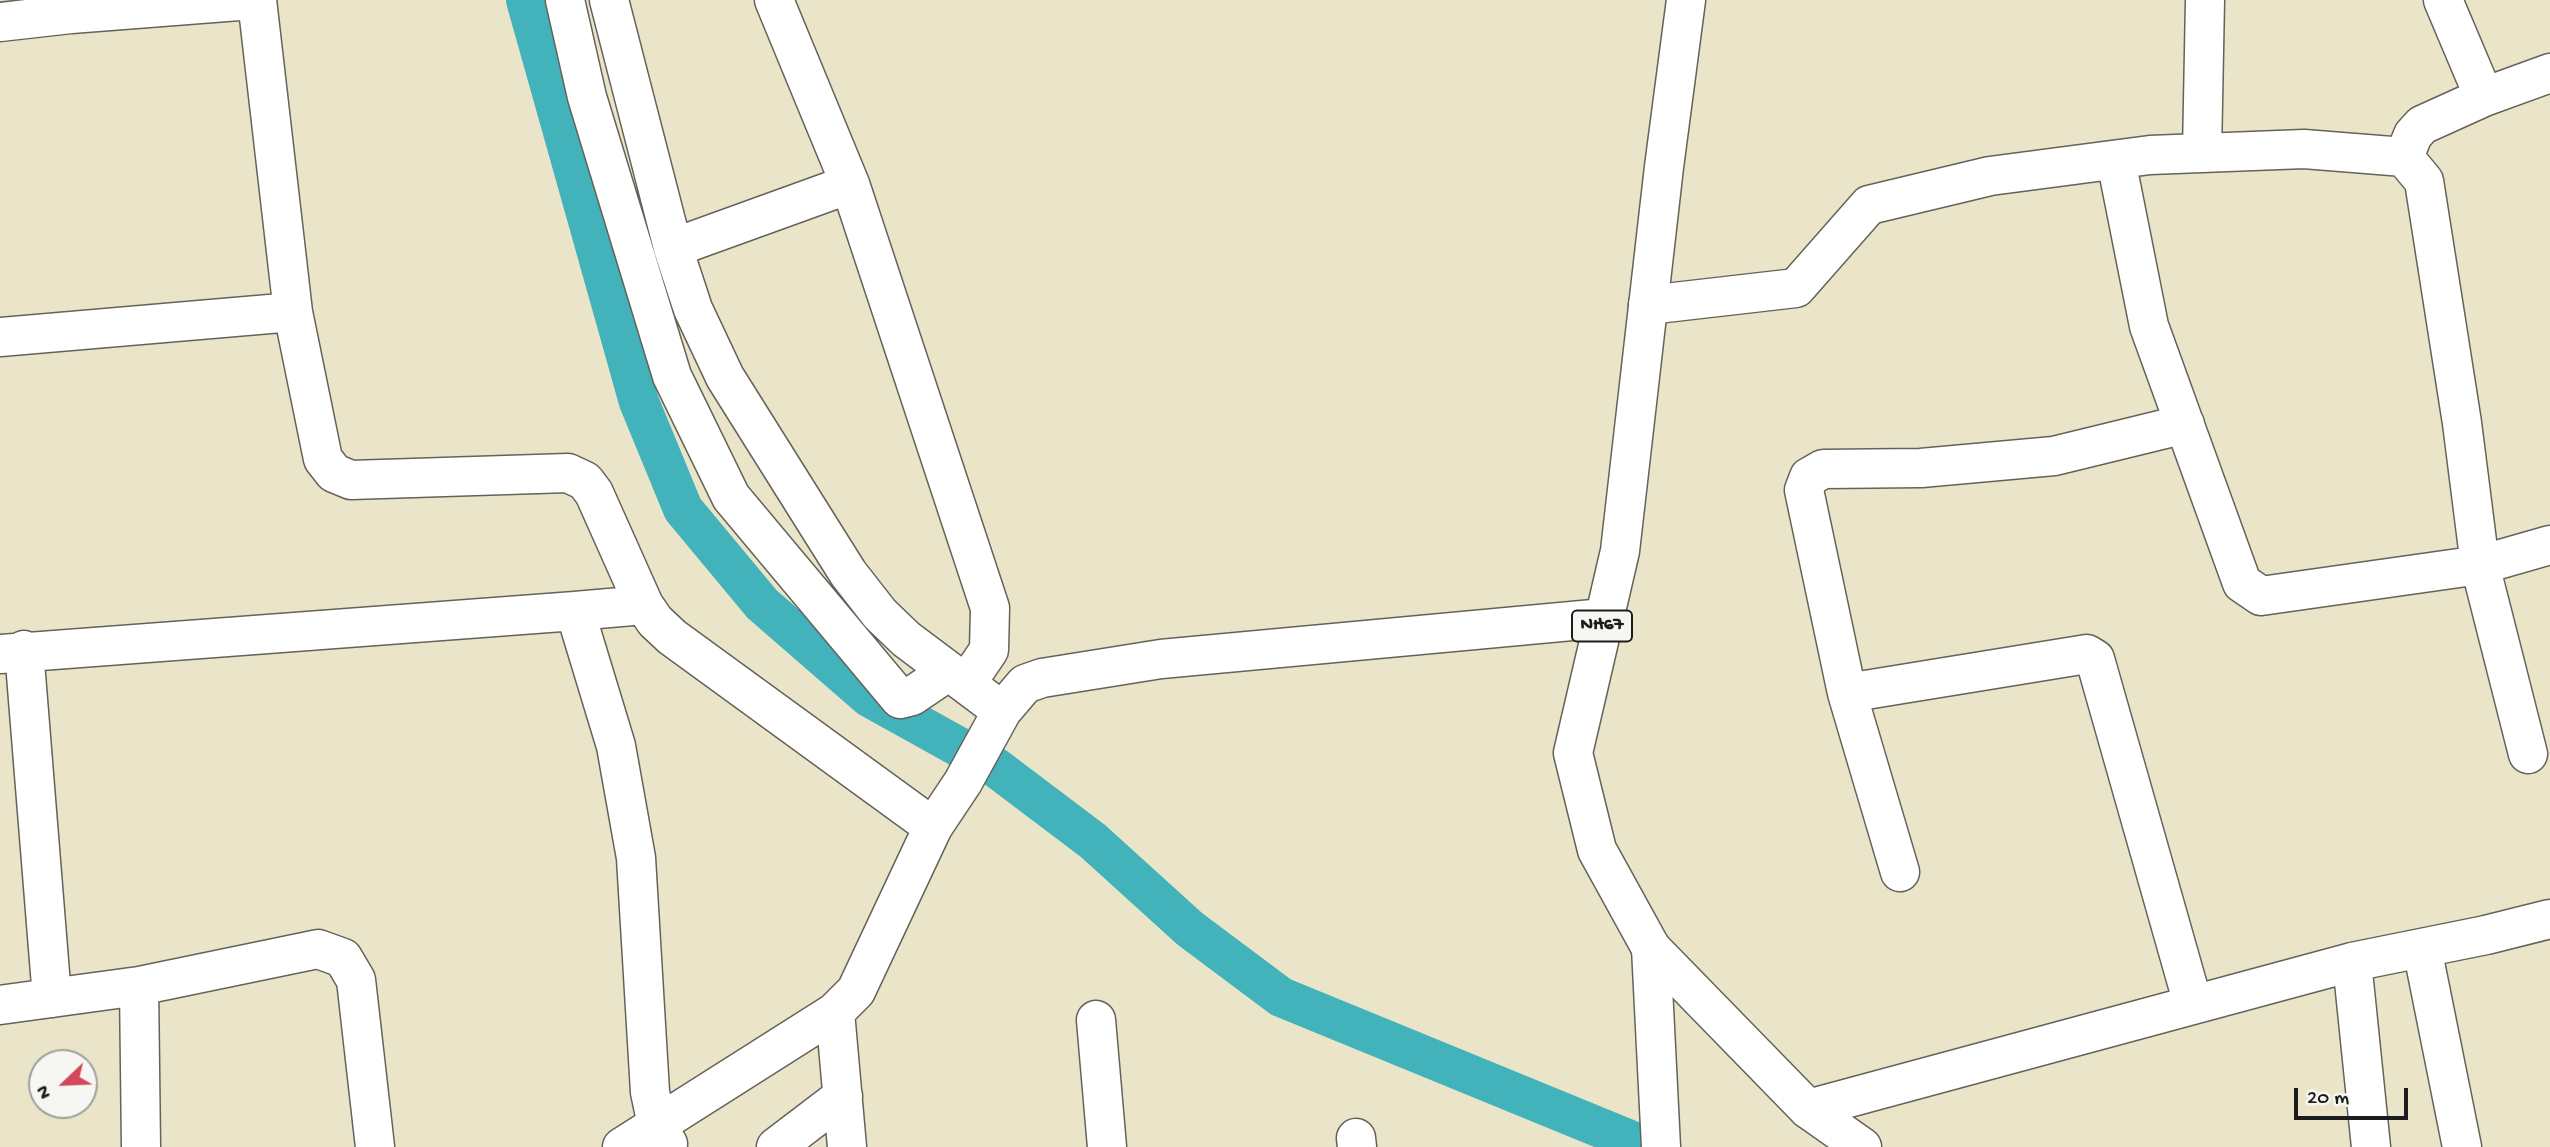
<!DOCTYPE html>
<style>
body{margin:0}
#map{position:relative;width:2550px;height:1147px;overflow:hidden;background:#eae5c9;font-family:"Gochi Hand",sans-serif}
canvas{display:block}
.north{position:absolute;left:28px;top:1049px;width:70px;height:70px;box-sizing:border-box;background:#f6f6f2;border:2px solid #9f9f9c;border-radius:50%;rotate:247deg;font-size:19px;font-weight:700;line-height:28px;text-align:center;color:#1c1c1c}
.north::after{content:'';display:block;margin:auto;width:24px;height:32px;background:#d1495b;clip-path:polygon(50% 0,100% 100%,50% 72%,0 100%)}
.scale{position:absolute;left:2294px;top:1088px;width:114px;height:32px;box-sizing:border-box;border:4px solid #1c1c1c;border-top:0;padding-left:9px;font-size:21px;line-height:24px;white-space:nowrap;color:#1c1c1c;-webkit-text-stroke:5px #f6f6f2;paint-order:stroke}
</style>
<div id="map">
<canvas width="2550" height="1147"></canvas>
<div class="north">N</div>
<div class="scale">20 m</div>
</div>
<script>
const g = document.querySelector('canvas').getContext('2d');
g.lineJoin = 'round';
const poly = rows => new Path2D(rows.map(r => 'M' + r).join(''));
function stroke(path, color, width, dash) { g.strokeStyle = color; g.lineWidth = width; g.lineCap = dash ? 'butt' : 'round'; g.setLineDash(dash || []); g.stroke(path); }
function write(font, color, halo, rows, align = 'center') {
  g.font = font + ' "Gochi Hand",sans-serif'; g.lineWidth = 6; g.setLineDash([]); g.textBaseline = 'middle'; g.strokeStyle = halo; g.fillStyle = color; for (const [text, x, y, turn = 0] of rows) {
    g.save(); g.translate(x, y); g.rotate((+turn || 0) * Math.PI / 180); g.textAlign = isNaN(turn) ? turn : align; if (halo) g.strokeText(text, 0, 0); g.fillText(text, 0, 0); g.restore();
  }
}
const canal = poly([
 [526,0,639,402,683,509,762,604,869,697,995,767,1093,841,1190,929,1281,997,1647,1147]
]);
const minor = poly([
 [257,0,293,312,323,459,334,473,351,480,568,473,585,481,594,493,644,605],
 [565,0,587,97,672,376,731,497,900,699,912,696,949,671],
 [609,0,673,248,693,309,725,377,848,573,880,614,906,639,1002,711,963,782,933,827,856,991,835,1012,622,1147],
 [774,0,850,184,990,608,989,650,966,684],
 [2443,0,2484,97],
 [0,22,71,14,252,0],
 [2202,153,2205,0],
 [2404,157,2413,135,2422,125,2484,97,2550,73],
 [2116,160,2149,326,2242,583,2261,596,2480,565,2528,754],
 [673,248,850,184],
 [1648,305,1796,288,1869,205,1990,176,2150,155,2304,149,2404,157,2424,181,2462,423,2480,565,2550,545],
 [0,337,293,312],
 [575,611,644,605,655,621,672,637,933,827],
 [24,650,52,998],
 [0,654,575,611,616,746,636,858,650,1092,657,1125,668,1144],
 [1847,693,2087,654,2095,659,2193,1004],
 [1002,711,1025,684,1042,678,1161,659,1604,618],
 [1900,872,1847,693,1804,490,1809,477,1823,469,1921,468,2054,456,2185,424],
 [1651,948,1661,1147],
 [2422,948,2462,1147],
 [139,986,141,1147],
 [0,1005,139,986,318,949,343,958,356,980,375,1147],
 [835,1012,847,1147],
 [1096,1020,1107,1147],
 [1808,1109,2352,962],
 [1356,1138,1357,1147],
 [776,1147,843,1096],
 [2371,1147,2352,962,2486,935,2550,919]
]);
const highway = poly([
 [1686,0,1664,167,1620,551,1573,753,1597,850,1651,948,1808,1109,1862,1147]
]);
const shields = [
 [1602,626,60]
];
const shieldNames = [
 ["NH67",1602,626]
];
stroke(canal, '#42b2bb', 40);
stroke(minor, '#646259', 41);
stroke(highway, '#646259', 41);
stroke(minor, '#fff', 38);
stroke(highway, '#fff', 38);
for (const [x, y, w] of shields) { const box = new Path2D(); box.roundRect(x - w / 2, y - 15.5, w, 31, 5); g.fillStyle = '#f6f6f2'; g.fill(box); stroke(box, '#1c1c1c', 2); }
write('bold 19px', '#1c1c1c', null, shieldNames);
</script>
